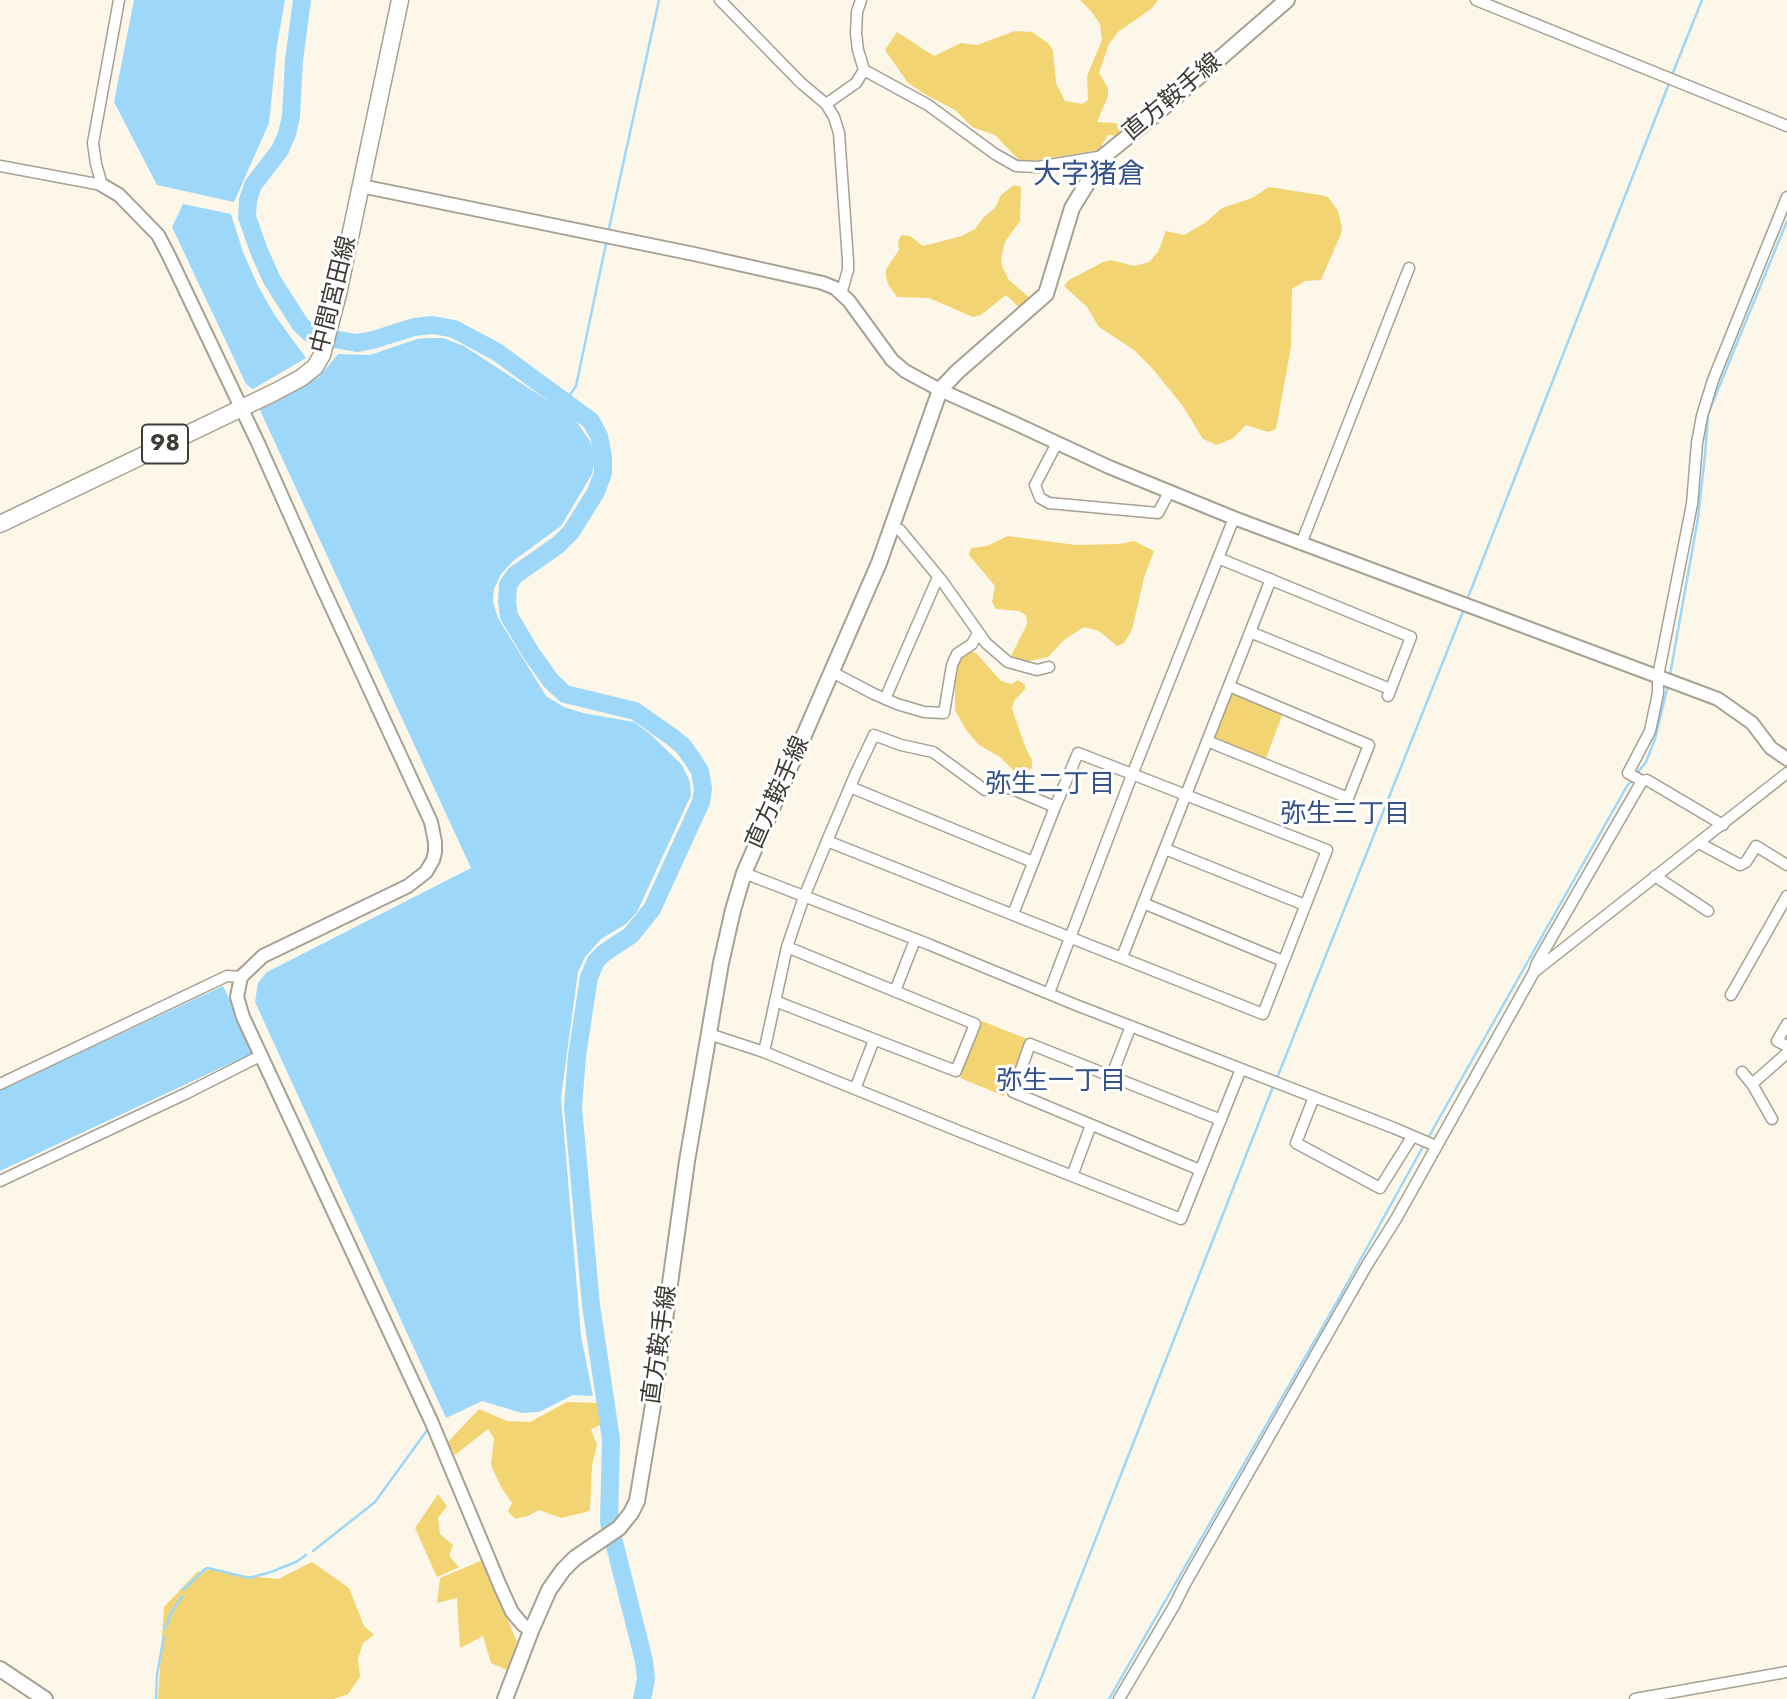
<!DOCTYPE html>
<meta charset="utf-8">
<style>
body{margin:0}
canvas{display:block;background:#fcf7e8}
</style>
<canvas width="1787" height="1699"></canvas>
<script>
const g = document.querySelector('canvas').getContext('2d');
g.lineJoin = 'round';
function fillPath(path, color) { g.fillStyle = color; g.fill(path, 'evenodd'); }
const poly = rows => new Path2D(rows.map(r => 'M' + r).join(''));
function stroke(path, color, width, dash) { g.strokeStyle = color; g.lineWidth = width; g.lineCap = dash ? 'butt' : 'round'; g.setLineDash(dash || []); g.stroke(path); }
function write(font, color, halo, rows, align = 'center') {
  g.font = font + ' Jost,"Noto Sans JP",sans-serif'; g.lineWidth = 6; g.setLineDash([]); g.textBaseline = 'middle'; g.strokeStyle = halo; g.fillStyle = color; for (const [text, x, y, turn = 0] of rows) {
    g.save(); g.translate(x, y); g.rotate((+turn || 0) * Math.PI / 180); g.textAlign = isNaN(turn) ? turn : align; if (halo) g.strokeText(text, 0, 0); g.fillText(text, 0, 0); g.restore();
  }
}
const green = poly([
 [1080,0,1158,0,1151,9,1118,32,1109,44,1099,73,1108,88,1108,96,1097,122,1114,123,1130,127,1120,136,1108,135,1099,150,1025,162,1018,159,995,135,972,127,955,110,928,96,908,83,885,50,897,32,934,56,961,43,977,45,1015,31,1032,32,1049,44,1053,51,1056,83,1065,101,1082,104,1088,100,1087,76,1102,40,1100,24,1091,11],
 [1014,185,1021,187,1020,221,1005,242,1001,258,1002,266,1009,280,1032,300,1023,311,1006,295,981,315,973,317,929,298,897,297,888,284,886,277,886,269,899,250,898,242,901,235,910,236,923,246,962,236,975,229,984,217,995,208,1001,195],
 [1269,187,1320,195,1328,197,1338,211,1342,227,1341,234,1321,280,1305,281,1292,289,1291,347,1276,429,1268,432,1246,425,1233,438,1217,445,1203,439,1182,405,1152,368,1134,350,1099,327,1087,307,1064,286,1069,280,1103,262,1111,260,1134,266,1149,262,1158,252,1166,231,1184,235,1205,223,1222,208,1252,198],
 [1008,536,1076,545,1119,544,1134,541,1154,551,1144,578,1132,630,1124,643,1117,646,1099,631,1084,627,1064,640,1048,657,1025,662,1010,658,1027,624,1026,615,1019,611,996,609,992,602,995,586,969,555,971,548,987,546],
 [972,652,976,653,1001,681,1012,684,1018,680,1025,685,1025,689,1014,701,1012,709,1026,749,1032,760,1032,768,1029,770,1019,773,1014,771,1000,757,979,745,966,730,955,710,955,661,961,656],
 [1232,693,1283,713,1266,758,1214,738],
 [982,1021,1027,1039,1004,1096,960,1078],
 [567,1402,597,1403,600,1425,591,1429,597,1445,592,1465,590,1511,561,1518,539,1510,528,1516,515,1519,508,1511,512,1503,501,1487,491,1465,494,1438,488,1429,455,1455,448,1442,479,1409,507,1421,530,1422],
 [438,1494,447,1506,438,1518,440,1534,453,1545,449,1556,459,1567,437,1577,415,1528],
 [483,1560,517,1642,507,1670,491,1663,483,1636,460,1648,457,1598,437,1603,440,1578],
 [312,1562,349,1588,364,1626,374,1635,363,1643,358,1659,360,1677,348,1694,334,1699,158,1699,164,1607,197,1572,214,1569,248,1576,278,1579]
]);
const water = poly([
 [134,0,285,0,277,45,269,123,234,202,157,185,114,102],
 [183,204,231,214,243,252,258,286,274,314,306,358,253,389,246,384,172,227],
 [430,338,443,338,464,346,573,417,590,441,594,454,594,464,592,474,561,526,513,561,501,574,494,589,493,602,498,618,546,696,564,707,583,713,634,722,650,734,682,765,690,782,691,795,637,912,626,924,601,939,585,957,578,972,561,1097,581,1336,593,1396,573,1395,539,1412,522,1413,482,1401,446,1418,255,1002,258,983,267,972,471,868,259,408,319,377,338,354,370,355,417,339],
 [223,986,255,1052,0,1171,0,1090]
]);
const stream = poly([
 [1672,75,1702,0],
 [608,233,659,0],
 [565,402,576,386,607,239],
 [1467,600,1670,81],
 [1670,675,1698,518,1705,455,1708,414,1787,221],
 [1637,773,1646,762,1655,739,1668,685],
 [1277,1078,1464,609],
 [1428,1138,1627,786,1633,779],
 [313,1551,375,1502,428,1429],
 [183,1590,205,1569,208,1568,249,1578,271,1572,296,1562,306,1555],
 [165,1629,170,1615,182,1596],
 [156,1699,157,1675,164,1636],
 [1033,1699,1274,1084],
 [1109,1699,1338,1300,1425,1143]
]);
const river = poly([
 [302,0,294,60,291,116,287,134,280,150,253,185,248,200,247,217,259,251,272,280,300,324,308,332,316,336,357,343,373,340,414,327,433,325,454,329,497,352,591,421,599,436,603,457,603,473,596,492,571,532,558,545,515,575,508,585,507,602,509,616,531,653,551,681,565,694,635,711,672,737,683,746,693,760,700,771,703,789,701,802,652,909,631,935,604,953,596,961,589,977,577,1056,573,1107,591,1305,611,1439,609,1522,644,1661,646,1679,642,1699]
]);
const minor = poly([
 [720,0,801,83,826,104,834,117,839,133,848,261,848,270,841,294],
 [861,0,857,12,856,33,858,50,864,70,928,105,995,154,1016,166,1037,167,1104,156],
 [1476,0,1787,126],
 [826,104,856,83,864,70],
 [0,166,102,185],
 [102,185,96,164,93,143,119,0],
 [1057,443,1035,485,1040,498,1049,503,1158,513,1169,492],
 [891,528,900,530,942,581,986,643,1008,662,1037,670,1049,667],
 [1301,544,1409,268],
 [1218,558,1411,637,1388,696],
 [1250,632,1390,689],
 [832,672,874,694,897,704,924,712,944,713,952,665,957,654,972,644,978,633],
 [885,699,938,577],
 [1207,741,1348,798,1369,745,1229,686],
 [850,787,1033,862],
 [1723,825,1647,780,1642,781,1628,773,1650,731,1658,693,1658,676,1692,504,1697,443,1702,416,1713,380,1787,197],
 [1699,843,1740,865,1746,862,1756,846,1787,865],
 [1165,849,1305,905],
 [744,873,928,944,1076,1005,1394,1128,1436,1146],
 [1655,876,1708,911],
 [1143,903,1283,961],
 [1013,914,1055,807],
 [1122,957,1271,579],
 [1534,972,1537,963,1642,781],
 [895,991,915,940],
 [1049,993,1132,775,1234,518],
 [1731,995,1787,896],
 [775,1001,956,1071,975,1024,787,947],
 [1787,1024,1777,1041,1787,1046],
 [709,1034,764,1052,961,1132,1181,1219,1241,1069],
 [764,1052,787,947,804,897,827,841,850,787,855,775,874,735,901,745,933,752,985,790,1010,788,1055,807,1078,753,1327,850,1263,1014,827,841],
 [1742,1072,1752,1084,1772,1119],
 [1111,1077,1131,1026],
 [0,1084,227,976,241,977],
 [1752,1084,1787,1053],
 [855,1089,874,1040],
 [1314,1097,1296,1143,1380,1188,1412,1137],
 [1200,1170,1013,1092,1030,1044,1221,1120],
 [1072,1176,1091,1125],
 [0,1181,187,1093,262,1055],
 [1119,1699,1174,1606,1185,1584,1367,1265,1396,1219,1534,972,1787,773],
 [1635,1699,1787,1672]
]);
const tertiary = poly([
 [102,185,119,195,158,235,169,256,258,443,320,582,431,822,435,842,435,852,433,860,426,872,408,886,263,956,241,977,237,997,243,1017,432,1423,501,1588,512,1612,522,1624,531,1631],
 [361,186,694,254,823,283,835,288,849,301,892,360,905,371,940,390,1012,422,1109,467,1234,518,1718,699,1752,723,1771,748,1787,759]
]);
const secondary = poly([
 [0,1669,45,1699],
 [505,1699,531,1631,549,1590,563,1570,575,1558,619,1528,631,1513,637,1501,654,1399,687,1161,721,963,733,910,744,873,879,563,940,390,957,372,1046,294,1072,208,1104,156,1157,113,1287,0]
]);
const primary = poly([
 [0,524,275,392,301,378,315,367,322,355,338,294,400,0]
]);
const shields = [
 [165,444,46]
];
const shieldNames = [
 ["98",165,444]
];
const streetNames = [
 ["直方鞍手線",1173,98,-40],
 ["中間宮田線",335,295,-76],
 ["直方鞍手線",779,793,-66],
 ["直方鞍手線",661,1345,-82]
];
const neighbourhoodNames = [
 ["弥生二丁目",1050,786],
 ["弥生三丁目",1345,816],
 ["弥生一丁目",1061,1083]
];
const quarterNames = [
 ["大字猪倉",1089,176]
];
fillPath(green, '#f3d473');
fillPath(water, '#9dd7f9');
stroke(stream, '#9dd7f9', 2.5);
stroke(river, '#9dd7f9', 18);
stroke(minor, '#a6a193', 13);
stroke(tertiary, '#a6a193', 16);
stroke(secondary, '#a6a193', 18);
stroke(primary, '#a6a193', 19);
stroke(minor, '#fff', 10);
stroke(tertiary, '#fff', 12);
stroke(secondary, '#fff', 14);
stroke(primary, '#fff', 16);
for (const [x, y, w] of shields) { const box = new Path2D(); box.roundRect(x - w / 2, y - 19.5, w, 39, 5); g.fillStyle = '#fff'; g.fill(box); stroke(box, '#3d3b35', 2); }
write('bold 23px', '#3d3b35', null, shieldNames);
write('24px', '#3d3b35', '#fff', streetNames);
write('26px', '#34518a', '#fff', neighbourhoodNames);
write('28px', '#34518a', '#fff', quarterNames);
</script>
